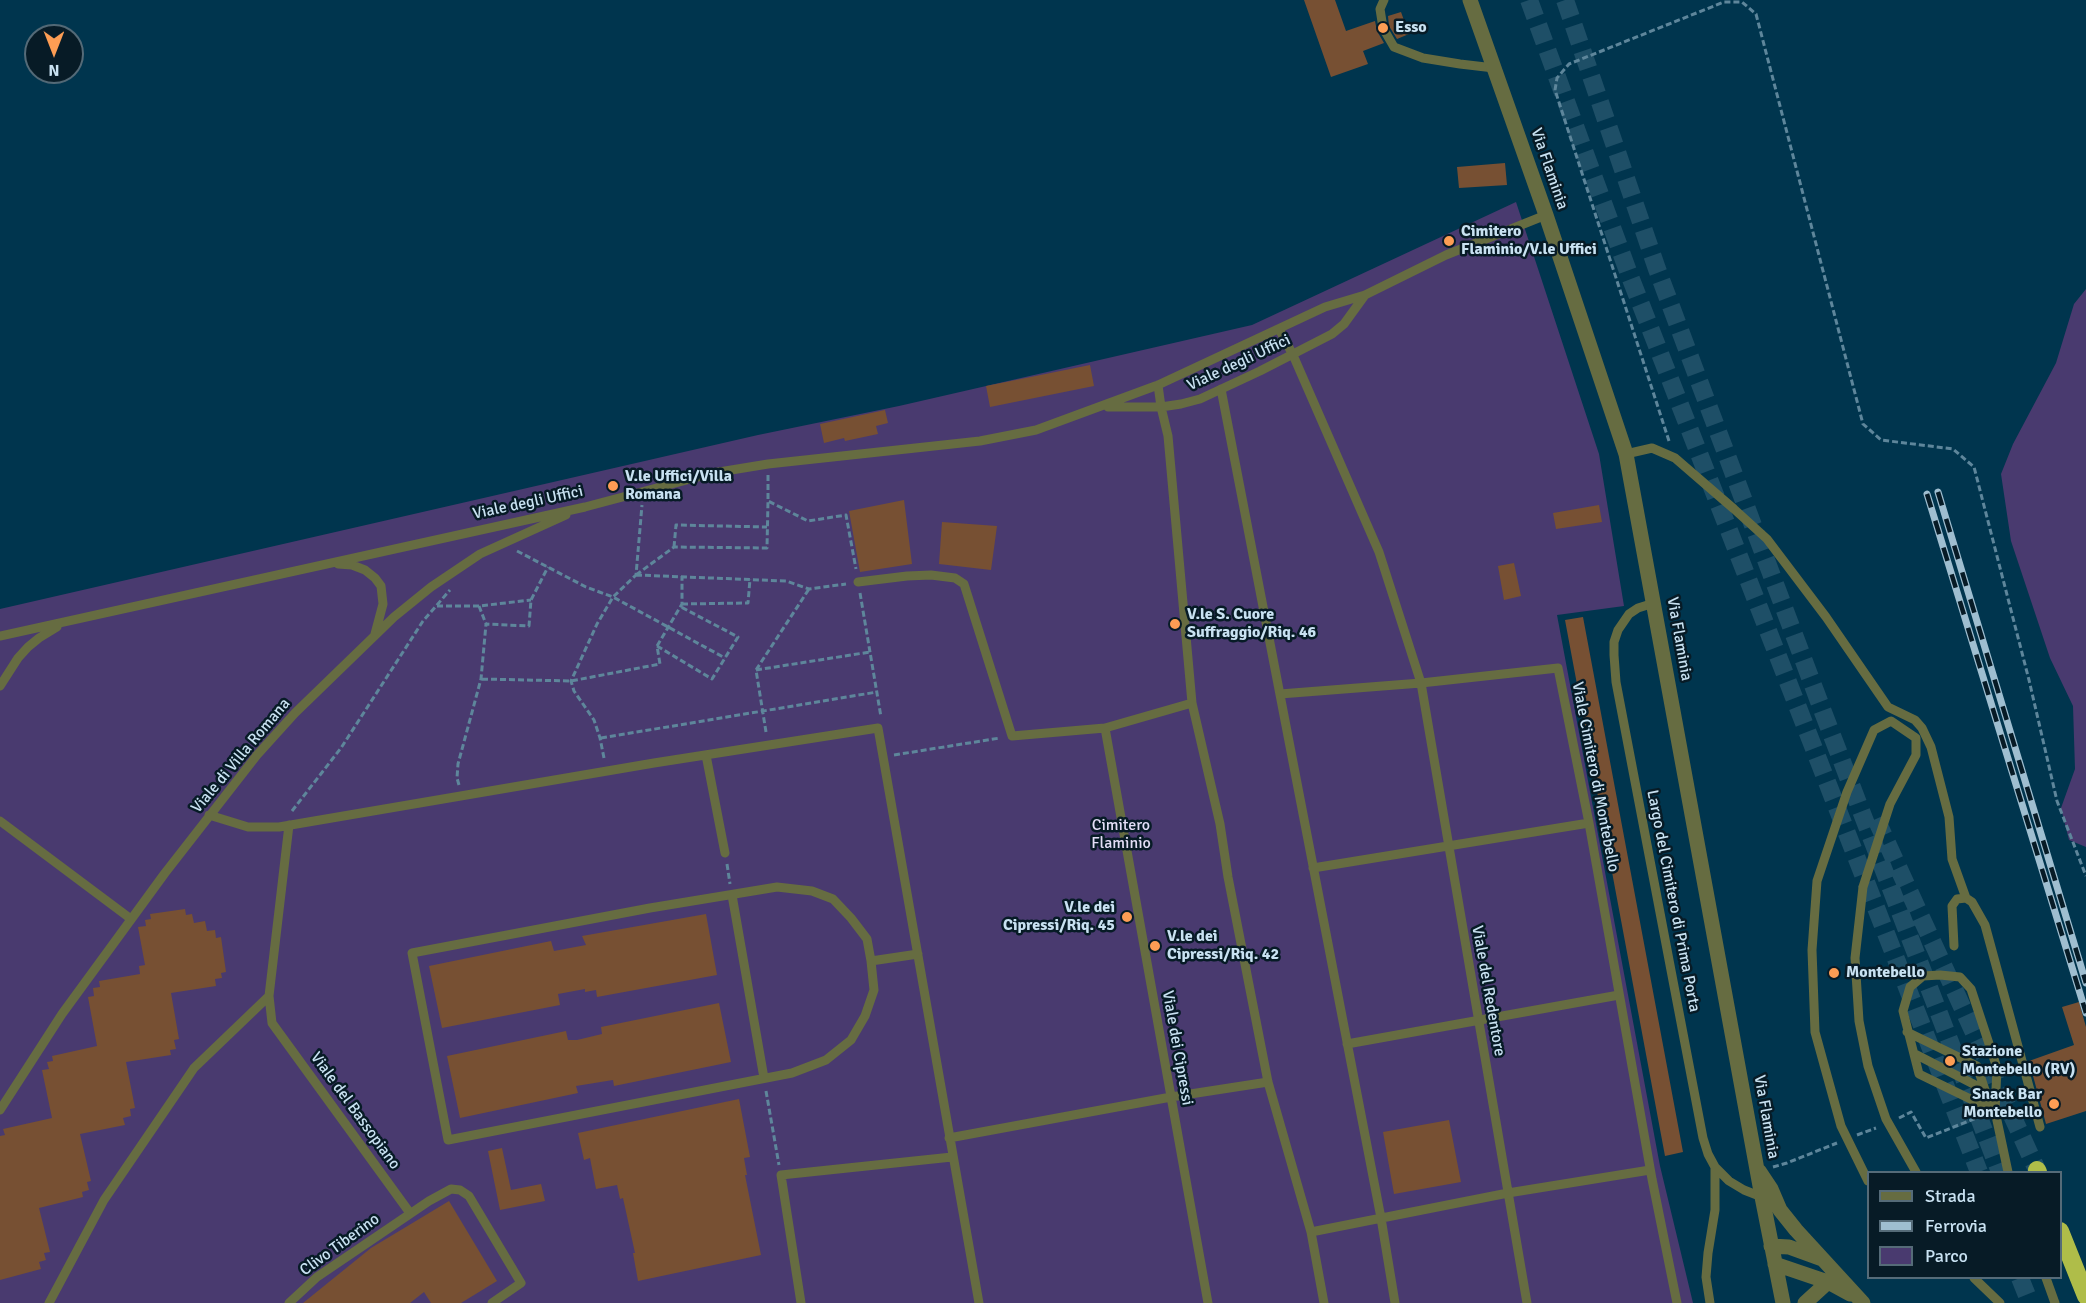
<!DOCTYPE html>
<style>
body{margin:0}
#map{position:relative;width:2086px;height:1303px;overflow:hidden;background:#00354e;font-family:Signika,sans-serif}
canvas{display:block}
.legend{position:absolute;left:1867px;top:1171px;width:195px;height:108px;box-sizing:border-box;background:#071b26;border:2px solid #556b78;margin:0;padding:8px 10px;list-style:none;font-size:18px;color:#c9e2f2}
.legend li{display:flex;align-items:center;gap:12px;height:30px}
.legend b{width:30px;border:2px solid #556b78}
.north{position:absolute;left:24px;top:24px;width:60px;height:60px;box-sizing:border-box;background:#071b26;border:2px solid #556b78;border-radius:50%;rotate:180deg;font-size:16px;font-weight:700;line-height:24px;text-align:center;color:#c9e2f2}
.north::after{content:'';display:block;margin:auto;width:21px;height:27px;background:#fd9d54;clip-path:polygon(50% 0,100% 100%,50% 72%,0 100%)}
</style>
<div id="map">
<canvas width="2086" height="1303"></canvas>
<ul class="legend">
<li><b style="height:8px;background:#666c41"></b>Strada</li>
<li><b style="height:8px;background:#9fbed0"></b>Ferrovia</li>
<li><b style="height:16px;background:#493a6f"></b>Parco</li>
</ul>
<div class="north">N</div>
</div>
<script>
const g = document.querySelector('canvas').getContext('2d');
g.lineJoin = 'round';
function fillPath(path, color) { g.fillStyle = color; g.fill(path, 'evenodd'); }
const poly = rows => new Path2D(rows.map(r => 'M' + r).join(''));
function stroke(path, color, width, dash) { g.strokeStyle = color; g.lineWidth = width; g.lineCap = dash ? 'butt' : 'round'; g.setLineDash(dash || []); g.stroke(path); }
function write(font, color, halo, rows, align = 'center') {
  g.font = font + ' Signika,sans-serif'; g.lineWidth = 5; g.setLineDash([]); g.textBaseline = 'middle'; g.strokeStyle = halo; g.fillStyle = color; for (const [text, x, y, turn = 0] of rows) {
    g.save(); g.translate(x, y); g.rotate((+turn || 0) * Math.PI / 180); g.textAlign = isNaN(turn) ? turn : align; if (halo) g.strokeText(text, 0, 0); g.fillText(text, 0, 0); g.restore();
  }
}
const green = poly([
 [1516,202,1599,454,1624,606,1557,615,1660,1166,1693,1303,0,1303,0,609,758,435,899,406,1252,325],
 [2086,289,2086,847,2069,840,2061,808,2075,769,2073,706,2050,658,2011,541,2001,474,2013,444,2056,363,2074,304]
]);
const building = poly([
 [1304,0,1335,0,1346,31,1375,21,1377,31,1384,43,1363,51,1368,64,1331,77],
 [1401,12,1409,34,1397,39,1389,26,1388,16],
 [1505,163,1507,185,1459,188,1457,167],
 [1090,365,1094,386,990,407,986,386],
 [885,410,888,423,876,426,878,434,845,441,844,438,824,443,820,424],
 [904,500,912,564,860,572,849,511],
 [1599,505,1602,522,1556,529,1553,513],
 [942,522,997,526,991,570,939,564],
 [1514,563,1521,596,1504,600,1498,566],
 [1583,617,1683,1152,1665,1156,1565,620],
 [185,909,186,915,192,914,194,923,205,921,207,931,215,930,216,938,221,937,226,972,221,973,222,978,215,979,216,986,171,993,179,1039,174,1040,176,1049,170,1050,171,1055,126,1062,135,1108,130,1109,131,1116,123,1118,125,1125,80,1134,91,1181,87,1182,89,1190,82,1192,83,1197,39,1208,50,1252,44,1253,46,1260,39,1262,41,1269,0,1280,0,1136,5,1135,3,1129,52,1118,42,1070,49,1069,47,1062,53,1061,52,1056,97,1046,88,997,94,996,93,988,100,987,99,981,140,974,139,966,145,965,138,927,146,926,145,920,151,919,150,914],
 [706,914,717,975,597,997,596,990,585,992,585,989,558,994,560,1005,442,1028,429,966,551,941,554,951,586,945,582,936],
 [2079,1002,2086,1027,2086,1111,2046,1124,2029,1061,2074,1045,2062,1007],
 [719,1003,731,1062,614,1086,613,1080,576,1086,578,1093,460,1118,447,1056,566,1031,568,1040,577,1040,602,1034,601,1027],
 [739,1099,750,1157,744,1158,747,1175,745,1175,761,1255,638,1281,633,1253,635,1253,623,1198,620,1199,617,1185,596,1189,590,1158,584,1160,578,1133],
 [1449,1120,1461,1182,1394,1194,1383,1132],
 [502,1148,511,1190,541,1184,545,1201,500,1210,488,1151],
 [449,1201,497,1281,461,1303,431,1303,424,1292,410,1303,303,1303,371,1248]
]);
const highwayTunnel = poly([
 [1529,0,1629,274,1979,1172],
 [1565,0,1657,269,1823,712,2000,1172],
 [1876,819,2037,1170],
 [2020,1278,2030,1303]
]);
const path = poly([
 [1669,441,1555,90,1557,78,1569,64,1724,2,1742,2,1756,14,1863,424,1881,440,1953,449,1974,467,2029,680,2057,801,2086,876],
 [768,475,768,501,808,521,846,515,856,569],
 [674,547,676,525,767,527],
 [517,551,586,587,613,597,725,658],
 [636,575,786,581,809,589,846,584],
 [636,575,674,547,767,548,768,501],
 [860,593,881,717],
 [682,604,748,603,750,579],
 [437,606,479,606,531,600],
 [479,606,486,624],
 [657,646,712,679,738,637,681,607],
 [756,670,870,652],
 [482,679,571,681,660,664,657,646,682,604,682,576],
 [766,732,756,670,809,589],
 [601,738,877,692],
 [894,755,1000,738],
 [604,758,600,738,594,720,574,691,571,681,597,624,613,597,636,575,642,505],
 [459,785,457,778,458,764,481,679,486,624,529,626,531,600,548,567],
 [292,811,341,748,423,621,450,590],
 [727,864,730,884],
 [766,1091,779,1165],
 [1899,1118,1911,1112,1926,1138,1979,1117],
 [1857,1135,1876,1128],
 [1773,1167,1787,1163,1837,1143]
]);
const lane = poly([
 [1384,0,1380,9,1383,28,1394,47,1423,58,1460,64,1494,68],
 [1279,329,1293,355,1379,552,1421,683,1558,668,1589,823,1652,1179,1677,1303],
 [1158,385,1161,407,1168,436,1192,703,1220,824,1228,877,1268,1082,1311,1232,1324,1303],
 [1221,389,1381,1218,1395,1303],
 [1108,407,1161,407,1181,404,1200,399,1260,371,1332,334,1344,324,1365,295],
 [1626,454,1652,448,1675,458,1734,509,1767,539,1826,617,1888,707,1915,720,1922,728,1931,747,1949,817,1952,859,1966,898],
 [338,564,352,565,365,570,375,578,381,586,383,604,375,634],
 [858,582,907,576,931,575,955,578,964,584,1012,736,1105,728,1192,703],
 [1654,603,1638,608,1629,614,1618,630,1614,642,1614,655,1616,682,1703,1138,1708,1154,1715,1167,1729,1181,1744,1190,1762,1197],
 [0,636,585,507,713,473,768,464,980,441,1036,430,1158,385,1325,307,1365,295,1446,255,1546,215],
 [0,686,18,658,28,647,39,638,57,627],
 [1280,694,1421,683,1527,1303],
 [1105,728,1208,1303],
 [706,755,725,853],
 [209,815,248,827,279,827,654,763,878,728,979,1303],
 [0,821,131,919],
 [289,825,269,996,272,1023,410,1213],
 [1313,868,1589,823],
 [777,887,812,891,833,899,851,918,867,939,871,961,874,990,865,1016,851,1040,826,1060,792,1073,448,1140,412,953,650,908,777,887],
 [732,895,764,1078],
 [1954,946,1952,906,1957,899,1966,898,1972,902,1985,925,2040,1127],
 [871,961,918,954],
 [1940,975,1960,977,1971,989,1997,1068,1995,1111,1919,1074,1903,1011,1910,987,1923,976,1940,975],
 [1907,1032,1977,1066,1985,1090,1995,1111,2008,1172],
 [1347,1044,1619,995],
 [1915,1054,1985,1090],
 [0,1110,62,1014,165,873,257,755,295,713,394,617,431,587,480,554,566,515],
 [949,1138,1171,1097,1268,1082],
 [1868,1181,1841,1126,1815,1032,1812,950,1817,881,1847,792,1874,730,1891,721,1916,738,1916,755,1890,804,1863,887,1855,958,1859,1021,1868,1066,1886,1119,1916,1172],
 [1311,1232,1508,1193,1650,1170],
 [1974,1278,2000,1303],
 [2046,1278,2055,1303],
 [49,1303,104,1200,194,1068,269,996],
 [289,1303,317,1277,429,1201,451,1189,460,1190,469,1196,521,1283,492,1303],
 [801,1303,781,1175,952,1157],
 [1710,1303,1706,1277,1708,1253,1715,1210,1715,1167]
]);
const street = poly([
 [1470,0,1546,215,1626,454,1762,1197,1783,1303],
 [1759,1171,1771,1189,1780,1210,1796,1230,1863,1303],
 [1771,1246,1789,1247,1822,1259],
 [1775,1264,1828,1282,1850,1294],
 [1805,1303,1828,1282]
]);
const highway = poly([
 [2037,1170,2038,1172],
 [2060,1231,2086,1296]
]);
const rail = poly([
 [1938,492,2086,983],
 [1927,494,2086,1013]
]);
const markers = [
 [1383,28,6,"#fd9d54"],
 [1449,241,6,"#fd9d54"],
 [613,486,6,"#fd9d54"],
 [1175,624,6,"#fd9d54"],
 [1127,917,6,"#fd9d54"],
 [1155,946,6,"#fd9d54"],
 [1834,973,6,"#fd9d54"],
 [1950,1061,6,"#fd9d54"],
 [2054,1104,6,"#fd9d54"]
];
const poiNames = [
 ["Esso",1395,28],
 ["Cimitero",1461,232],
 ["Flaminio/V.le Uffici",1461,250],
 ["V.le Uffici/Villa",625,477],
 ["Romana",625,495],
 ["V.le S. Cuore",1187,615],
 ["Suffraggio/Riq. 46",1187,633],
 ["V.le dei",1115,908,"right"],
 ["Cipressi/Riq. 45",1115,926,"right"],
 ["V.le dei",1167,937],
 ["Cipressi/Riq. 42",1167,955],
 ["Montebello",1846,973],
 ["Stazione",1962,1052],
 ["Montebello (RV)",1962,1070],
 ["Snack Bar",2042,1095,"right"],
 ["Montebello",2042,1113,"right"]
];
const streetNames = [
 ["Via Flaminia",1549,169,71],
 ["Viale degli Uffici",1239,363,-25],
 ["Viale degli Uffici",528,503,-12],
 ["Via Flaminia",1679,639,80],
 ["Viale di Villa Romana",241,756,-50],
 ["Viale Cimitero di Montebello",1595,777,79],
 ["Largo del Cimitero di Prima Porta",1673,901,79],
 ["Viale del Redentore",1488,991,80],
 ["Viale dei Cipressi",1177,1048,80],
 ["Viale del Bassopiano",355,1111,54],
 ["Via Flaminia",1766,1117,80],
 ["Clivo Tiberino",340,1245,-36]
];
const parkNames = [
 ["Cimitero",1121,826],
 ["Flaminio",1121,844]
];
fillPath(green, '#493a6f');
fillPath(building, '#775033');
stroke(highwayTunnel, '#1e4f67', 18, [18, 9]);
stroke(path, '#5e869b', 3, [6, 3]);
stroke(lane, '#666c41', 9);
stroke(street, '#666c41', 15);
stroke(highway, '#afbd49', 18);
stroke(rail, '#9fbed0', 7);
stroke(rail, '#071b26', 4.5, [14]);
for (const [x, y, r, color] of markers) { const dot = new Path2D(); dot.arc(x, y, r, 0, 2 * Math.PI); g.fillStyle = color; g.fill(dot); stroke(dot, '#071b26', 2); }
write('bold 16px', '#c9e2f2', '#071b26', poiNames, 'left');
write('16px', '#c9e2f2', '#071b26', streetNames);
write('16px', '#e3def7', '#071b26', parkNames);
</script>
